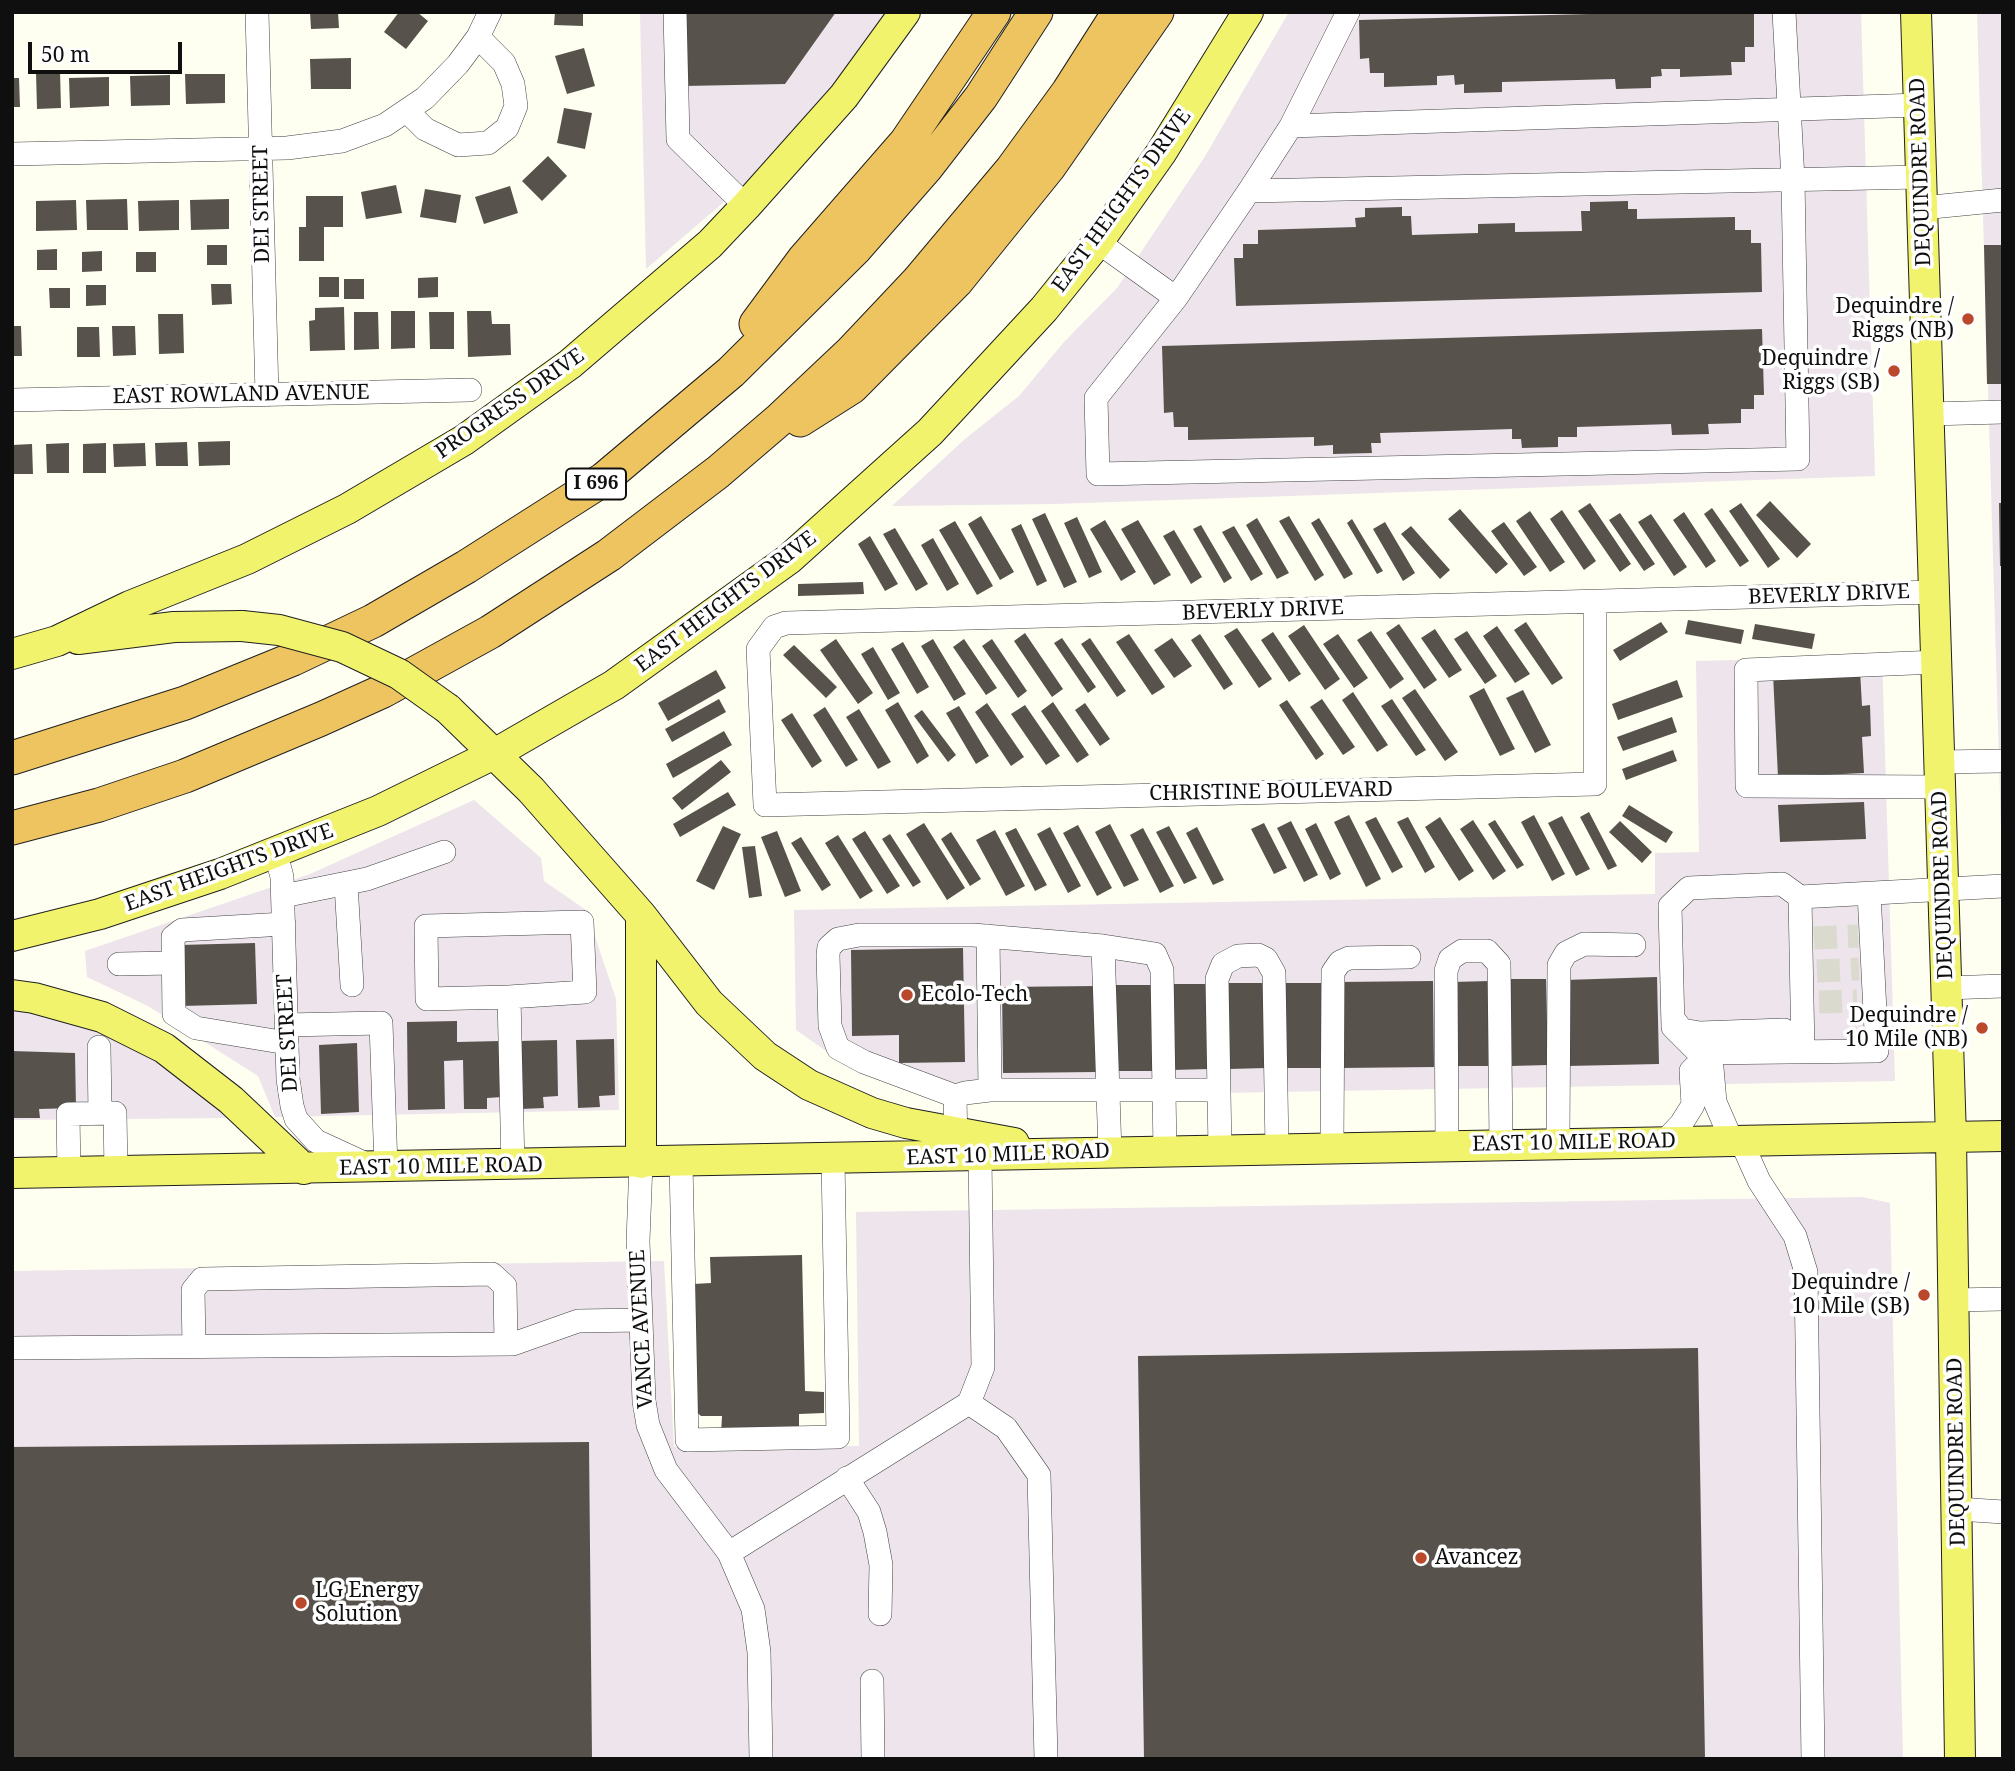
<!DOCTYPE html>
<style>
body{margin:0}
#map{position:relative;width:2015px;height:1771px;overflow:hidden;background:#fefef1;font-family:"Noto Serif",serif}
canvas{display:block}
.frame{position:absolute;inset:0;border:14px solid #0f0f0f;pointer-events:none}
.scale{position:absolute;left:28px;top:42px;width:154px;height:32px;box-sizing:border-box;border:4px solid #0f0f0f;border-top:0;padding-left:9px;font-size:21px;line-height:24px;white-space:nowrap;color:#0f0f0f;-webkit-text-stroke:5px #fff;paint-order:stroke}
</style>
<div id="map">
<canvas width="2015" height="1771"></canvas>
<div class="frame"></div>
<div class="scale">50 m</div>
</div>
<script>
const g = document.querySelector('canvas').getContext('2d');
g.lineJoin = 'round';
function fillPath(path, color) { g.fillStyle = color; g.fill(path, 'evenodd'); }
const poly = rows => new Path2D(rows.map(r => 'M' + r).join(''));
function stroke(path, color, width, dash) { g.strokeStyle = color; g.lineWidth = width; g.lineCap = dash ? 'butt' : 'round'; g.setLineDash(dash || []); g.stroke(path); }
function write(font, color, halo, rows, align = 'center') {
  g.font = font + ' "Noto Serif",serif'; g.lineWidth = 7; g.setLineDash([]); g.textBaseline = 'middle'; g.strokeStyle = halo; g.fillStyle = color; for (const [text, x, y, turn = 0] of rows) {
    g.save(); g.translate(x, y); g.rotate((+turn || 0) * Math.PI / 180); g.textAlign = isNaN(turn) ? turn : align; if (halo) g.strokeText(text, 0, 0); g.fillText(text, 0, 0); g.restore();
  }
}
const industrial = poly([
 [640,12,889,12,836,83,768,164,646,269],
 [1289,12,1861,12,1875,476,1054,504,892,506,965,439,1019,396,1064,342,1117,288,1204,158],
 [1977,12,2003,12,2003,863,2002,863],
 [1882,656,1895,1081,938,1098,842,1062,796,1030,794,910,1655,894,1655,853,1699,852,1696,661],
 [474,800,541,858,544,881,586,910,616,999,619,1110,275,1117,258,1076,148,1006,87,977,85,951,310,874],
 [12,1009,42,1014,98,1030,136,1048,190,1083,229,1118,12,1120],
 [1862,1197,1890,1203,1903,1759,12,1759,12,1271,664,1261,674,1447,859,1446,856,1212]
]);
const building = poly([
 [310,12,338,12,339,28,311,29],
 [399,12,417,12,428,21,406,49,384,32],
 [555,12,583,12,583,26,554,25],
 [683,12,836,12,785,84,684,86],
 [1665,12,1754,12,1754,47,1745,47,1745,62,1731,62,1732,75,1680,77,1680,69,1661,69,1662,76,1651,77,1651,88,1616,89,1615,79,1502,82,1502,92,1464,93,1464,84,1455,85,1454,75,1437,76,1437,85,1384,87,1384,73,1370,73,1369,58,1360,59,1359,20],
 [584,48,595,86,567,94,555,56],
 [351,58,351,89,311,89,310,59],
 [60,71,61,108,37,109,36,72],
 [185,74,225,74,225,103,186,104],
 [170,75,170,105,131,106,130,76],
 [109,77,109,106,70,108,69,78],
 [12,78,19,78,20,107,12,107],
 [564,108,592,113,585,149,557,143],
 [548,156,567,176,542,201,522,181],
 [396,185,402,213,366,219,361,192],
 [510,186,518,213,484,224,475,197],
 [425,189,461,195,456,223,420,217],
 [306,196,343,196,343,227,324,227,324,261,299,261,299,227,306,227],
 [127,199,128,230,87,230,86,200],
 [229,199,229,229,191,230,190,200],
 [76,200,77,230,36,231,36,201],
 [179,200,179,230,139,231,138,201],
 [1628,201,1628,209,1637,209,1637,219,1735,217,1735,230,1751,230,1751,243,1761,243,1762,292,1236,306,1234,258,1243,258,1243,244,1258,244,1258,230,1356,227,1355,218,1365,217,1365,208,1402,207,1402,216,1411,216,1412,235,1478,233,1478,224,1515,223,1515,232,1582,231,1581,211,1590,211,1590,202],
 [207,245,227,245,227,265,207,265],
 [1984,245,2003,245,2003,384,1987,384],
 [57,249,57,270,37,270,37,250],
 [102,251,102,271,82,272,82,252],
 [136,252,156,252,156,272,136,272],
 [319,277,339,277,339,297,319,297],
 [438,277,438,297,418,298,418,278],
 [344,279,364,279,364,299,344,299],
 [211,284,231,284,232,304,212,305],
 [86,285,106,285,106,305,86,306],
 [49,288,70,288,70,308,50,308],
 [344,307,345,350,310,351,309,321,315,320,315,308],
 [391,311,415,311,415,348,391,349],
 [467,311,491,311,492,324,510,324,511,355,468,357],
 [354,312,378,312,379,349,354,350],
 [429,312,454,312,454,349,430,349],
 [158,314,183,314,184,353,159,354],
 [12,326,21,326,22,356,12,356],
 [112,326,135,326,136,355,113,356],
 [77,327,99,327,100,357,77,357],
 [1762,329,1764,395,1754,395,1754,409,1741,409,1741,423,1708,424,1709,434,1672,435,1671,424,1577,427,1577,437,1558,437,1558,447,1522,448,1521,439,1512,439,1512,429,1380,433,1381,443,1371,443,1372,453,1333,454,1333,445,1314,446,1314,437,1188,440,1188,427,1174,427,1173,412,1164,413,1162,346],
 [230,441,230,465,199,466,198,442],
 [187,442,188,466,156,466,155,443],
 [69,443,69,473,47,473,46,444],
 [106,443,106,473,83,473,83,444],
 [145,443,146,466,114,467,113,444],
 [32,444,33,474,12,474,12,445],
 [1770,501,1811,544,1797,558,1756,515],
 [1590,503,1631,564,1620,572,1578,511],
 [1741,503,1780,559,1768,568,1729,511],
 [1999,503,2003,503,2003,566,2000,566],
 [1712,508,1749,561,1740,567,1704,514],
 [1460,509,1508,564,1496,574,1448,519],
 [1562,510,1596,561,1584,570,1550,519],
 [1530,511,1565,562,1550,572,1516,521],
 [1684,512,1716,561,1706,568,1673,520],
 [1045,513,1077,582,1064,588,1032,519],
 [1620,513,1655,564,1644,571,1609,520],
 [1651,514,1687,567,1674,576,1638,522],
 [981,516,1014,572,1000,580,968,524],
 [1289,516,1324,575,1315,581,1279,521],
 [1077,517,1102,572,1089,578,1064,523],
 [1257,518,1289,573,1277,579,1246,525],
 [1319,518,1353,574,1344,579,1311,523],
 [1352,519,1383,571,1377,574,1347,523],
 [1105,520,1136,572,1121,581,1090,529],
 [1138,520,1171,575,1154,585,1121,529],
 [955,521,993,586,977,595,939,530],
 [1385,522,1415,573,1403,581,1373,529],
 [1504,522,1537,567,1524,576,1491,531],
 [1021,524,1047,581,1037,586,1011,529],
 [1201,525,1232,578,1224,583,1193,529],
 [1234,526,1263,574,1251,581,1222,532],
 [1411,526,1450,570,1440,579,1401,534],
 [895,528,928,584,916,591,883,534],
 [1174,530,1202,577,1191,584,1163,536],
 [870,536,898,584,885,591,858,544],
 [933,538,959,584,947,591,921,545],
 [863,582,864,594,798,596,798,584],
 [1688,620,1744,630,1741,644,1685,634],
 [1526,622,1563,678,1552,685,1514,630],
 [1661,622,1668,632,1620,661,1613,650],
 [1399,624,1437,680,1424,689,1386,633],
 [1755,624,1815,634,1812,649,1752,639],
 [1304,625,1340,679,1325,690,1288,636],
 [1497,626,1530,674,1515,683,1483,636],
 [1237,628,1272,679,1259,688,1224,636],
 [1435,629,1462,670,1449,678,1421,638],
 [1371,631,1404,679,1390,689,1357,640],
 [1467,631,1497,676,1485,684,1454,639],
 [1273,632,1301,674,1289,682,1261,640],
 [1025,633,1063,689,1052,697,1014,641],
 [1129,634,1165,687,1152,695,1116,642],
 [1200,634,1233,684,1224,690,1191,640],
 [1338,634,1368,678,1354,688,1323,644],
 [1062,638,1096,687,1088,693,1054,643],
 [1090,638,1126,691,1117,697,1081,644],
 [1172,638,1192,666,1174,678,1154,650],
 [836,639,873,693,858,704,820,650],
 [933,639,966,694,954,701,921,646],
 [964,639,997,688,986,695,953,647],
 [992,639,1027,691,1018,698,982,646],
 [903,642,929,687,917,694,891,649],
 [794,645,837,687,826,698,783,655],
 [873,647,900,693,888,700,861,654],
 [716,670,726,688,668,721,658,703],
 [1860,670,1862,706,1870,705,1871,736,1862,737,1864,773,1778,777,1773,674],
 [1677,680,1683,697,1618,720,1612,704],
 [1484,688,1515,749,1500,756,1469,696],
 [1415,689,1458,752,1445,761,1402,698],
 [1523,690,1551,745,1535,753,1506,698],
 [1353,692,1388,745,1377,752,1342,700],
 [719,699,726,712,672,742,665,729],
 [1322,699,1355,747,1343,755,1310,707],
 [1392,699,1426,750,1416,756,1381,706],
 [1287,700,1324,754,1316,760,1279,705],
 [898,702,929,756,917,764,885,710],
 [1053,702,1089,755,1077,763,1041,711],
 [987,703,1024,757,1011,766,975,712],
 [1085,703,1110,739,1100,746,1075,710],
 [1025,705,1060,756,1046,765,1011,714],
 [959,706,989,756,976,764,946,713],
 [825,707,858,760,846,767,813,715],
 [859,709,891,762,878,769,846,717],
 [922,710,956,755,948,762,914,716],
 [792,713,822,761,812,768,781,720],
 [1672,717,1677,732,1623,751,1617,737],
 [724,731,732,745,673,778,666,764],
 [1673,750,1677,761,1626,780,1622,769],
 [721,760,731,772,682,810,672,798],
 [728,792,736,805,680,837,673,824],
 [1864,802,1866,839,1780,842,1778,805],
 [1629,805,1673,832,1666,843,1622,816],
 [1589,812,1617,866,1608,870,1580,817],
 [1349,815,1381,879,1366,887,1334,822],
 [1534,815,1565,874,1552,881,1521,822],
 [1562,816,1590,869,1576,876,1548,823],
 [1376,817,1403,867,1392,873,1365,822],
 [1408,817,1435,867,1425,873,1397,822],
 [1440,817,1474,871,1459,881,1425,827],
 [1473,820,1506,871,1493,880,1460,829],
 [1495,820,1524,865,1517,869,1488,824],
 [1291,821,1318,875,1304,882,1277,828],
 [1620,821,1652,852,1642,863,1609,832],
 [924,823,965,888,947,900,906,834],
 [1264,823,1287,868,1274,874,1251,829],
 [1316,823,1341,874,1330,880,1305,829],
 [1110,824,1139,880,1124,887,1095,832],
 [1078,825,1112,888,1097,896,1063,833],
 [723,826,741,834,714,890,696,881],
 [1169,826,1197,878,1184,884,1156,832],
 [1050,827,1081,886,1068,893,1037,834],
 [1197,827,1224,880,1213,885,1186,833],
 [1016,828,1047,885,1035,891,1005,833],
 [1143,828,1174,886,1160,893,1130,835],
 [995,830,1025,886,1006,896,976,840],
 [777,831,801,891,785,897,761,837],
 [865,831,900,886,887,894,852,839],
 [951,832,981,879,970,886,941,839],
 [890,834,921,882,913,887,882,839],
 [838,835,873,891,860,899,825,843],
 [801,837,831,885,822,891,791,843],
 [755,846,762,896,749,898,742,847],
 [255,943,257,1004,182,1006,180,945],
 [963,948,965,1062,899,1063,899,1035,852,1036,851,950],
 [1657,977,1659,1064,1567,1066,1565,980],
 [1509,979,1546,979,1548,1065,1511,1066],
 [1433,981,1434,1067,1341,1068,1339,982],
 [1490,981,1491,1066,1454,1066,1453,982],
 [1227,983,1264,983,1266,1068,1229,1069],
 [1284,983,1321,983,1321,1068,1285,1068],
 [1170,984,1208,984,1209,1069,1172,1070],
 [1115,985,1153,985,1154,1071,1117,1071],
 [1096,986,1097,1072,1003,1073,1002,987],
 [457,1021,457,1042,501,1041,502,1097,487,1098,487,1109,464,1109,463,1060,444,1061,445,1109,408,1110,407,1022],
 [614,1039,615,1095,599,1096,600,1107,578,1108,576,1040],
 [557,1040,558,1096,543,1097,544,1108,521,1109,520,1041],
 [357,1043,359,1112,321,1114,319,1045],
 [12,1051,75,1053,76,1108,39,1109,40,1118,12,1118],
 [802,1255,805,1391,824,1392,824,1413,799,1414,799,1432,721,1434,722,1416,701,1416,693,1409,693,1284,711,1283,710,1257],
 [1698,1348,1705,1759,1144,1759,1138,1356],
 [589,1442,592,1759,12,1759,12,1447]
]);
const minorTunnel = poly([
 [1814,938,1858,936],
 [1817,971,1859,969],
 [1819,1002,1857,1001]
]);
const minor = poly([
 [257,12,267,395],
 [675,12,678,139,746,206],
 [1348,12,1291,126,1249,191,1176,298,1096,398,1098,474,1798,459,1793,180,1784,12],
 [407,111,425,129,458,145,488,143,507,128,516,106,513,84,504,63,478,37],
 [1291,126,1919,105],
 [12,154,287,148,342,141,385,125,425,98,458,64,478,37,490,12],
 [1249,191,1921,177],
 [1922,208,2003,200],
 [1098,242,1176,298],
 [12,400,470,390],
 [1930,414,2003,412],
 [1595,602,1595,784,765,805,758,649,774,627,786,623,1935,592],
 [1937,662,1746,670,1747,786,1940,787],
 [1940,762,2003,761],
 [276,854,282,877,288,1079,292,1106,296,1119,316,1141,368,1165],
 [346,884,352,985],
 [283,896,367,879,444,852],
 [1800,897,1803,1052],
 [284,924,182,930,173,937,174,1014,196,1028,287,1043],
 [988,936,990,1090],
 [1103,946,1110,1152],
 [119,964,173,963],
 [1946,988,2003,986],
 [509,997,427,999,426,926,582,922,585,992,509,997,513,1166],
 [1675,1021,1682,1030,1700,1033,1784,1030,1792,1041,1793,1052],
 [286,1025,381,1023,386,1167],
 [99,1047,100,1113],
 [1699,1053,1877,1051,1869,893],
 [955,1096,864,1062,838,1048,830,1026,828,955,829,947,838,939,859,935,973,935,1103,946,1155,954,1162,970,1165,1151],
 [1732,1141,1715,1102,1712,1068,1701,1061,1699,1053,1673,1027,1670,906,1689,888,1782,884,1800,897,2003,886],
 [1741,1141,1759,1181,1795,1236,1806,1272,1813,1759],
 [1664,1142,1681,1124,1693,1105,1691,1071,1701,1061],
 [1558,1143,1559,965,1566,953,1584,944,1634,945],
 [1447,1145,1446,971,1450,959,1462,951,1487,951,1499,964,1501,1144],
 [956,1147,955,1096,965,1093,990,1090,1218,1090],
 [1332,1148,1333,972,1340,962,1349,958,1409,957],
 [1220,1150,1217,979,1223,964,1238,956,1258,955,1266,959,1274,973,1277,1149],
 [641,1163,638,1241,644,1401,648,1425,666,1470,729,1553,753,1609,759,1652,761,1759],
 [681,1163,687,1440,838,1437,833,1160],
 [69,1172,68,1114,115,1113,116,1172],
 [1954,1300,2003,1299],
 [194,1346,193,1290,202,1279,492,1274,505,1286,506,1344],
 [12,1348,513,1344,578,1321,641,1320],
 [969,1403,1006,1428,1039,1475,1046,1759],
 [847,1478,869,1512,875,1532,881,1565,880,1614],
 [1958,1509,2003,1512],
 [729,1553,969,1403,983,1367,980,1157],
 [872,1681,873,1759]
]);
const major = poly([
 [1916,12,1951,1138,1960,1759],
 [78,639,174,627,242,626],
 [12,654,57,641,130,606,247,559,347,509,464,440,570,364,710,244,746,206,844,96,905,12],
 [448,709,531,790,641,915,709,1003,765,1056,809,1085,872,1113,906,1123,1014,1143],
 [12,936,100,914,220,874,378,811,496,753,614,685,789,559,930,432,1044,309,1098,242,1161,153,1248,12],
 [12,995,34,998,102,1017,164,1048,231,1100,304,1169],
 [641,1163,641,915],
 [12,1173,2003,1136]
]);
const highway = poly([
 [756,324,804,259,906,142,994,12],
 [800,420,852,387,956,282,1049,167,1157,12],
 [12,758,185,703,293,659,373,621,466,567,604,479,731,372,856,248,926,168,981,97,1036,12],
 [12,828,99,805,185,776,321,719,383,691,490,632,609,555,718,472,780,419,851,352,918,281,1012,169,1068,92,1119,12]
]);
const majorBridge = poly([
 [242,626,279,630,342,647,399,674,448,709]
]);
const markers = [
 [1968,319,7,"#ba492c"],
 [1894,371,7,"#ba492c"],
 [907,995,7,"#ba492c"],
 [1982,1028,7,"#ba492c"],
 [1924,1295,7,"#ba492c"],
 [1421,1558,7,"#ba492c"],
 [301,1603,7,"#ba492c"]
];
const shields = [
 [596,484,60]
];
const shieldNames = [
 ["I 696",596,484]
];
const streetNames = [
 ["DEQUINDRE ROAD",1921,172,-92],
 ["EAST HEIGHTS DRIVE",1122,201,-54],
 ["DEI STREET",262,204,-91],
 ["EAST ROWLAND AVENUE",241,395,-1],
 ["PROGRESS DRIVE",510,404,-35],
 ["BEVERLY DRIVE",1829,595,-2],
 ["EAST HEIGHTS DRIVE",726,602,-37],
 ["BEVERLY DRIVE",1263,611,-2],
 ["CHRISTINE BOULEVARD",1271,792,-1],
 ["EAST HEIGHTS DRIVE",229,868,-20],
 ["DEQUINDRE ROAD",1943,885,-92],
 ["DEI STREET",288,1033,-93],
 ["EAST 10 MILE ROAD",1574,1143,-1],
 ["EAST 10 MILE ROAD",1008,1155,-2],
 ["EAST 10 MILE ROAD",441,1167,-1],
 ["VANCE AVENUE",642,1329,-93],
 ["DEQUINDRE ROAD",1957,1452,-91]
];
const poiNames = [
 ["Dequindre /",1954,307],
 ["Riggs (NB)",1954,331],
 ["Dequindre /",1880,359],
 ["Riggs (SB)",1880,383],
 ["Ecolo-Tech",921,995,"left"],
 ["Dequindre /",1968,1016],
 ["10 Mile (NB)",1968,1040],
 ["Dequindre /",1910,1283],
 ["10 Mile (SB)",1910,1307],
 ["Avancez",1435,1558,"left"],
 ["LG Energy",315,1591,"left"],
 ["Solution",315,1615,"left"]
];
fillPath(industrial, '#ede4ec');
fillPath(building, '#57534c');
stroke(minorTunnel, '#dadacf', 23, [23, 11]);
stroke(minor, '#424242', 24);
stroke(major, '#202020', 32);
stroke(highway, '#202020', 35);
stroke(minor, '#fff', 23);
stroke(major, '#f2f36d', 30);
stroke(highway, '#eec460', 33);
stroke(majorBridge, '#202020', 32, []);
stroke(majorBridge, '#f2f36d', 30);
for (const [x, y, r, color] of markers) { const dot = new Path2D(); dot.arc(x, y, r, 0, 2 * Math.PI); g.fillStyle = color; g.fill(dot); stroke(dot, '#fff', 2.5); }
for (const [x, y, w] of shields) { const box = new Path2D(); box.roundRect(x - w / 2, y - 15.5, w, 31, 5); g.fillStyle = '#fff'; g.fill(box); stroke(box, '#0f0f0f', 2); }
write('bold 19px', '#0f0f0f', null, shieldNames);
write('21px', '#0f0f0f', '#fff', streetNames);
write('21px', '#0f0f0f', '#fff', poiNames, 'right');
</script>
